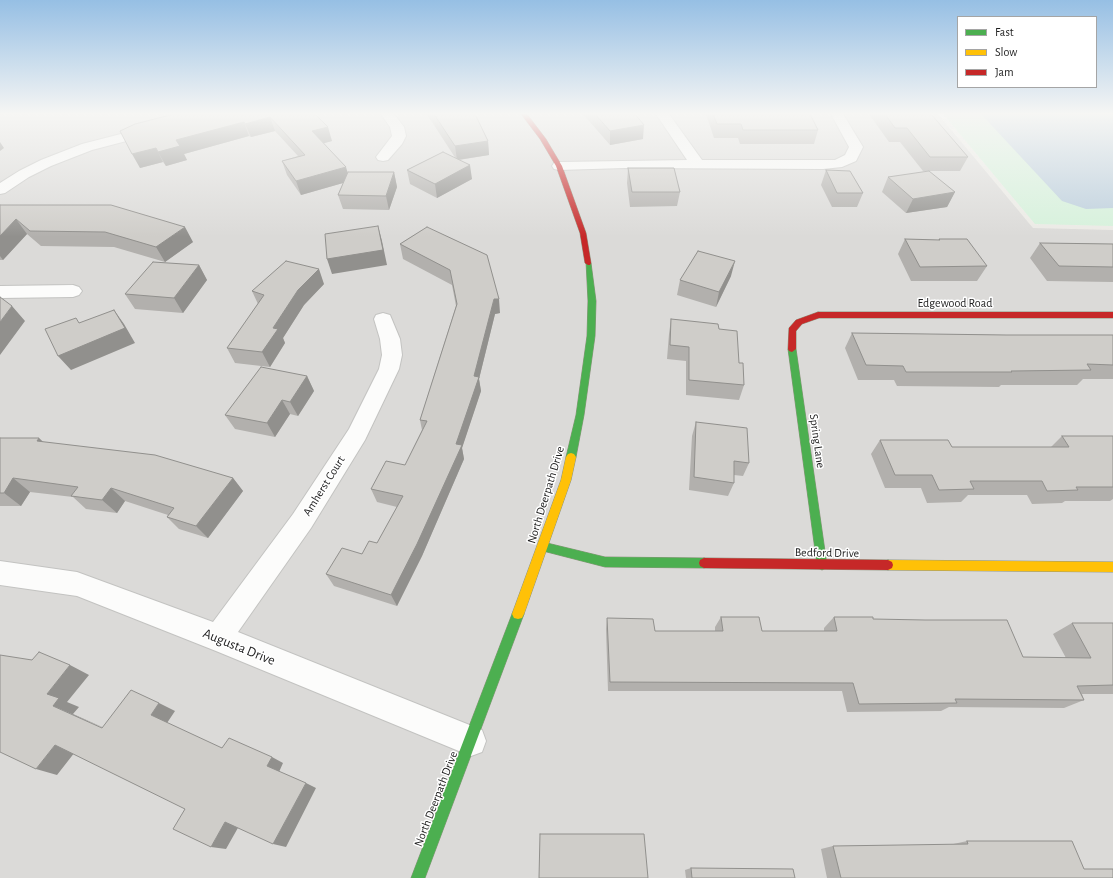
<!DOCTYPE html>
<style>
body{margin:0}
#map{position:relative;width:1113px;height:878px;overflow:hidden;background:#ecebe6;font-family:"Alegreya Sans",sans-serif}
canvas{display:block}
.legend{position:absolute;left:957px;top:16px;width:140px;height:72px;box-sizing:border-box;background:#fff;border:1px solid #a5a5a5;margin:0;padding:5px 7px;list-style:none;font-size:12px;color:#1e1e1e}
.legend li{display:flex;align-items:center;gap:8px;height:20px}
.legend b{width:20px;border:1px solid #a5a5a5}
</style>
<div id="map">
<canvas width="1113" height="878"></canvas>
<ul class="legend">
<li><b style="height:5px;background:#4caf50"></b>Fast</li>
<li><b style="height:5px;background:#ffc107"></b>Slow</li>
<li><b style="height:5px;background:#c62828"></b>Jam</li>
</ul>
</div>
<script>
const g = document.querySelector('canvas').getContext('2d');
g.lineJoin = 'round';
function fillPath(path, color) { g.fillStyle = color; g.fill(path, 'evenodd'); }
const poly = rows => new Path2D(rows.map(r => 'M' + r).join(''));
function stroke(path, color, width, dash) { g.strokeStyle = color; g.lineWidth = width; g.lineCap = dash ? 'butt' : 'round'; g.setLineDash(dash || []); g.stroke(path); }
function write(font, color, halo, rows, align = 'center') {
  g.font = font + ' "Alegreya Sans",sans-serif'; g.lineWidth = 3; g.setLineDash([]); g.textBaseline = 'middle'; g.strokeStyle = halo; g.fillStyle = color; for (const [text, x, y, turn = 0] of rows) {
    g.save(); g.translate(x, y); g.rotate((+turn || 0) * Math.PI / 180); g.textAlign = isNaN(turn) ? turn : align; if (halo) g.strokeText(text, 0, 0); g.fillText(text, 0, 0); g.restore();
  }
}
const residential = poly([
 [0,114,938,114,1033,228,1113,230,1113,878,0,878]
]);
const park = poly([
 [943,114,1113,114,1113,226,1035,224]
]);
const water = poly([
 [981,114,1113,114,1113,208,1086,209,1062,201]
]);
const street = poly([
 [381,114,394,114,404,127,406,136,402,144,388,160,383,161,378,160,376,157,392,136,390,127,381,114],
 [656,114,669,114,702,160,835,160,845,155,849,147,831,114,843,114,863,147,856,161,842,167,823,169,625,168,559,170,554,169,552,166,554,163,559,162,687,160,656,114],
 [152,126,157,127,159,130,157,133,92,150,51,166,29,177,5,193,0,194,0,183,19,171,41,160,82,144,152,126],
 [73,285,79,287,82,291,79,295,73,297,0,298,0,286,73,285],
 [383,313,390,315,400,339,402,355,399,369,365,440,311,528,238,632,482,730,486,741,482,752,471,756,216,651,77,596,0,585,0,561,77,572,213,622,293,514,349,429,379,369,382,355,380,339,374,319,376,315,383,313]
]);
const fast = poly([
 [586,261,588,261,591,263,596,301,595,336,584,415,576,457,574,460,571,461,568,460,566,457,576,415,587,336,588,301,586,261],
 [792,346,796,349,827,565,826,568,822,570,818,568,817,565,788,349,792,346],
 [543,542,605,557,704,558,708,560,709,563,708,566,704,568,605,567,539,550,538,547,539,544,543,542],
 [518,609,522,610,524,614,425,878,411,878,512,614,514,610,518,609]
]);
const slow = poly([
 [571,453,574,454,576,457,571,480,524,614,522,618,518,619,514,618,512,614,561,480,566,457,568,454,571,453],
 [888,560,1113,562,1113,572,888,570,884,568,883,565,884,562,888,560]
]);
const jam = poly([
 [521,114,527,114,546,139,562,166,586,233,591,263,590,265,588,265,585,263,580,233,556,166,540,139,521,114],
 [818,312,1113,312,1113,318,819,318,802,324,796,331,796,349,792,352,789,351,788,349,789,328,796,320,818,312],
 [704,558,888,560,892,562,893,565,892,568,888,570,704,568,700,566,699,563,700,560,704,558]
]);
const wall = poly([
 [315,114,332,141,324,143,348,173,394,172,397,187,389,210,343,209,338,195,343,183,301,195,287,175,282,161,298,156,275,131,251,137,249,136,184,154,187,160,166,166,163,162,140,168,135,124],
 [426,114,475,114,488,141,489,155,459,160,472,179,437,198,410,184,407,170,456,159,432,122],
 [583,114,635,114,643,139,610,145],
 [706,114,810,114,818,130,814,144,740,144,738,138,714,138],
 [869,114,931,114,968,157,960,171,923,171,900,142,889,142],
 [628,168,680,192,677,206,630,207,627,183],
 [826,170,863,193,857,207,832,207,821,185],
 [888,177,955,192,947,207,906,213,882,192],
 [0,205,193,242,165,262,114,247,41,246,27,234,3,260,0,260],
 [427,227,500,313,495,314,479,379,481,391,462,448,464,459,422,556,397,606,334,586,326,574,362,554,377,543,397,507,377,502,371,489,405,465,422,430,420,420,456,306,452,285,403,259,400,244],
 [905,239,938,240,939,239,987,266,977,281,911,281,898,254],
 [1040,243,1113,244,1113,282,1047,281,1030,258],
 [199,265,207,280,183,313,135,309,125,294],
 [731,276,716,307,677,295,680,280],
 [324,284,304,305,283,338,285,343,270,367,235,363,227,348,258,304,252,291],
 [671,319,719,329,739,363,744,385,739,400,686,395,686,361,667,359,669,334],
 [852,333,1006,335,1113,335,1113,379,1083,379,1077,385,1001,385,999,387,897,386,894,380,858,380,845,348],
 [307,376,314,391,298,416,290,414,275,437,235,429,225,415],
 [696,422,749,463,743,476,734,475,734,483,728,496,689,490,692,436],
 [1062,436,1113,436,1113,499,1110,501,1065,501,1062,503,1032,504,1027,495,968,495,961,502,927,503,921,488,885,488,871,454,880,440,952,447,1051,447],
 [0,438,43,442,233,478,243,491,208,538,179,529,167,517,168,515,125,501,117,513,86,509,73,497,30,492,21,506,0,506],
 [721,617,762,631,824,631,824,628,834,617,873,619,1023,657,1066,658,1053,634,1072,623,1113,623,1113,694,1082,694,1084,700,1064,708,949,707,941,711,847,712,842,691,608,691,606,629,607,618,655,631,715,631,715,627],
 [967,841,1084,869,1113,878,827,878,821,849,833,846,949,845],
 [691,868,795,878,686,878,685,870]
]);
const shadedWall = poly([
 [270,117,275,131,251,137,245,124],
 [244,122,249,136,184,154,187,160,166,166,158,152,176,140],
 [644,125,643,139,610,145,610,131],
 [328,127,332,141,317,145,312,131],
 [488,141,489,155,457,160,455,146],
 [0,142,4,148,0,151],
 [156,148,163,162,140,168,132,154],
 [470,165,472,179,437,198,435,184],
 [346,167,350,181,301,195,296,181],
 [394,172,397,187,389,210,386,196],
 [955,192,947,207,906,213,913,199],
 [16,219,27,234,3,260,0,256,0,236],
 [378,226,382,241,387,265,332,274,327,259],
 [185,227,193,242,165,262,156,247],
 [735,261,731,276,716,307,719,292],
 [199,265,207,280,183,313,174,298],
 [319,269,324,284,304,305,283,338,285,343,270,367,262,352,273,328,298,290],
 [494,299,499,299,500,313,495,314,479,379,481,391,462,448,464,459,422,556,397,606,391,595,456,444],
 [12,306,25,321,0,355,0,322],
 [114,310,124,324,135,343,71,370,58,356],
 [307,376,314,391,298,416,290,402],
 [282,400,290,414,275,437,267,423],
 [39,438,54,452,37,441],
 [13,478,30,492,21,506,4,493],
 [233,478,243,491,208,538,196,526],
 [111,488,125,501,117,513,102,500],
 [70,665,89,675,67,702,79,707,73,714,120,735,53,706,47,694],
 [159,703,175,711,167,723,151,715],
 [55,745,75,752,57,775,36,769],
 [272,757,283,763,279,772,267,766],
 [306,783,316,788,286,847,273,844],
 [225,822,239,826,226,849,211,847]
]);
const building = poly([
 [174,114,315,114,328,127,312,131,346,167,296,181,282,161,305,155,270,117,245,124,244,122,176,140,180,146,158,152,156,148,132,154,120,131,135,124,174,114],
 [434,114,475,114,488,141,455,146,434,114],
 [595,114,635,114,644,125,610,131,595,114],
 [713,114,810,114,818,130,743,130,741,124,717,124,713,114],
 [885,114,931,114,968,157,930,157,907,128,895,128,885,114],
 [443,152,470,165,435,184,407,170,443,152],
 [628,168,674,168,680,192,632,192,628,168],
 [826,170,850,171,863,193,837,193,826,170],
 [929,171,955,192,913,199,888,177,929,171],
 [348,172,394,172,386,196,338,195,348,172],
 [0,205,111,205,185,227,156,247,105,232,30,231,16,219,0,236,0,205],
 [378,226,383,250,327,259,325,234,378,226],
 [427,227,487,255,499,299,494,299,474,376,479,377,456,444,462,445,417,544,391,595,326,574,342,548,362,554,369,541,377,543,403,496,371,489,386,461,405,465,427,421,420,420,457,304,450,270,400,244,427,227],
 [905,239,940,240,939,239,967,239,987,266,920,267,905,239],
 [1040,243,1113,244,1113,267,1059,266,1040,243],
 [698,251,735,261,719,292,680,280,698,251],
 [286,261,319,269,298,290,273,328,278,329,262,352,227,348,264,295,252,291,286,261],
 [153,262,199,265,174,298,125,294,153,262],
 [0,297,12,306,0,322,0,297],
 [114,310,125,328,58,356,45,329,76,318,79,323,114,310],
 [671,319,718,324,719,329,737,331,739,363,743,363,744,385,689,380,689,347,670,345,671,319],
 [852,333,1006,335,1113,335,1113,365,1087,364,1091,370,1011,371,1012,372,906,372,903,366,866,365,852,333],
 [261,367,307,376,290,402,282,400,267,423,225,415,261,367],
 [696,422,747,428,749,463,734,461,734,483,694,477,696,422],
 [1062,436,1113,436,1113,487,1076,487,1078,490,1047,491,1042,481,970,481,974,489,939,490,932,475,895,475,880,440,948,440,952,447,1069,447,1062,436],
 [0,438,39,438,37,441,155,455,233,478,196,526,167,517,174,508,111,488,102,500,71,496,78,487,13,478,4,493,0,493,0,438],
 [721,617,759,617,762,631,837,631,834,617,873,617,873,619,925,620,1007,620,1023,657,1091,658,1072,623,1113,623,1113,685,1077,686,1084,700,955,699,957,703,859,704,853,683,610,682,607,618,653,619,655,631,723,631,721,617],
 [39,652,70,665,47,694,59,698,53,706,102,728,131,690,159,703,151,715,222,748,229,738,272,757,267,766,306,783,273,844,225,822,211,847,173,829,185,809,55,745,36,769,0,752,0,655,32,660,39,652],
 [540,834,644,834,648,878,539,878,540,834],
 [967,841,1072,841,1084,869,1113,869,1113,878,841,878,833,846,968,844,967,841],
 [691,868,793,869,795,878,692,878,691,868]
]);
const streetNames = [
 ["Edgewood Road",955,303],
 ["Spring Lane",817,441,82],
 ["Amherst Court",324,486,-58],
 ["North Deerpath Drive",546,495,-73],
 ["Bedford Drive",827,553,1],
 ["North Deerpath Drive",436,799,-69]
];
const nearStreetnames = [
 ["Augusta Drive",239,647,22]
];
fillPath(residential, '#dbdad8');
fillPath(park, '#d5f1db');
fillPath(water, '#bccfdd');
stroke(street, '#c3c3c1', 2);
stroke(fast, '#8f957f', 1);
stroke(slow, '#8f957f', 1);
stroke(jam, '#8f957f', 1);
fillPath(street, '#fcfcfb');
fillPath(fast, '#4caf50');
fillPath(slow, '#ffc107');
fillPath(jam, '#c62828');
fillPath(wall, '#b2b0ad');
fillPath(shadedWall, '#91908d');
fillPath(building, '#cfcdc9');
stroke(building, '#91908d', 1);
const sky = g.createLinearGradient(0, 0, 0, 237);
sky.addColorStop(0, '#96bfe4');
sky.addColorStop(0.48, '#f6f6f4');
sky.addColorStop(1, '#f6f6f400');
g.fillStyle = sky;
g.fillRect(0, 0, 1113, 237);
write('12px', '#1e1e1e', '#fff', streetNames);
write('14px', '#1e1e1e', '#fff', nearStreetnames);
</script>
